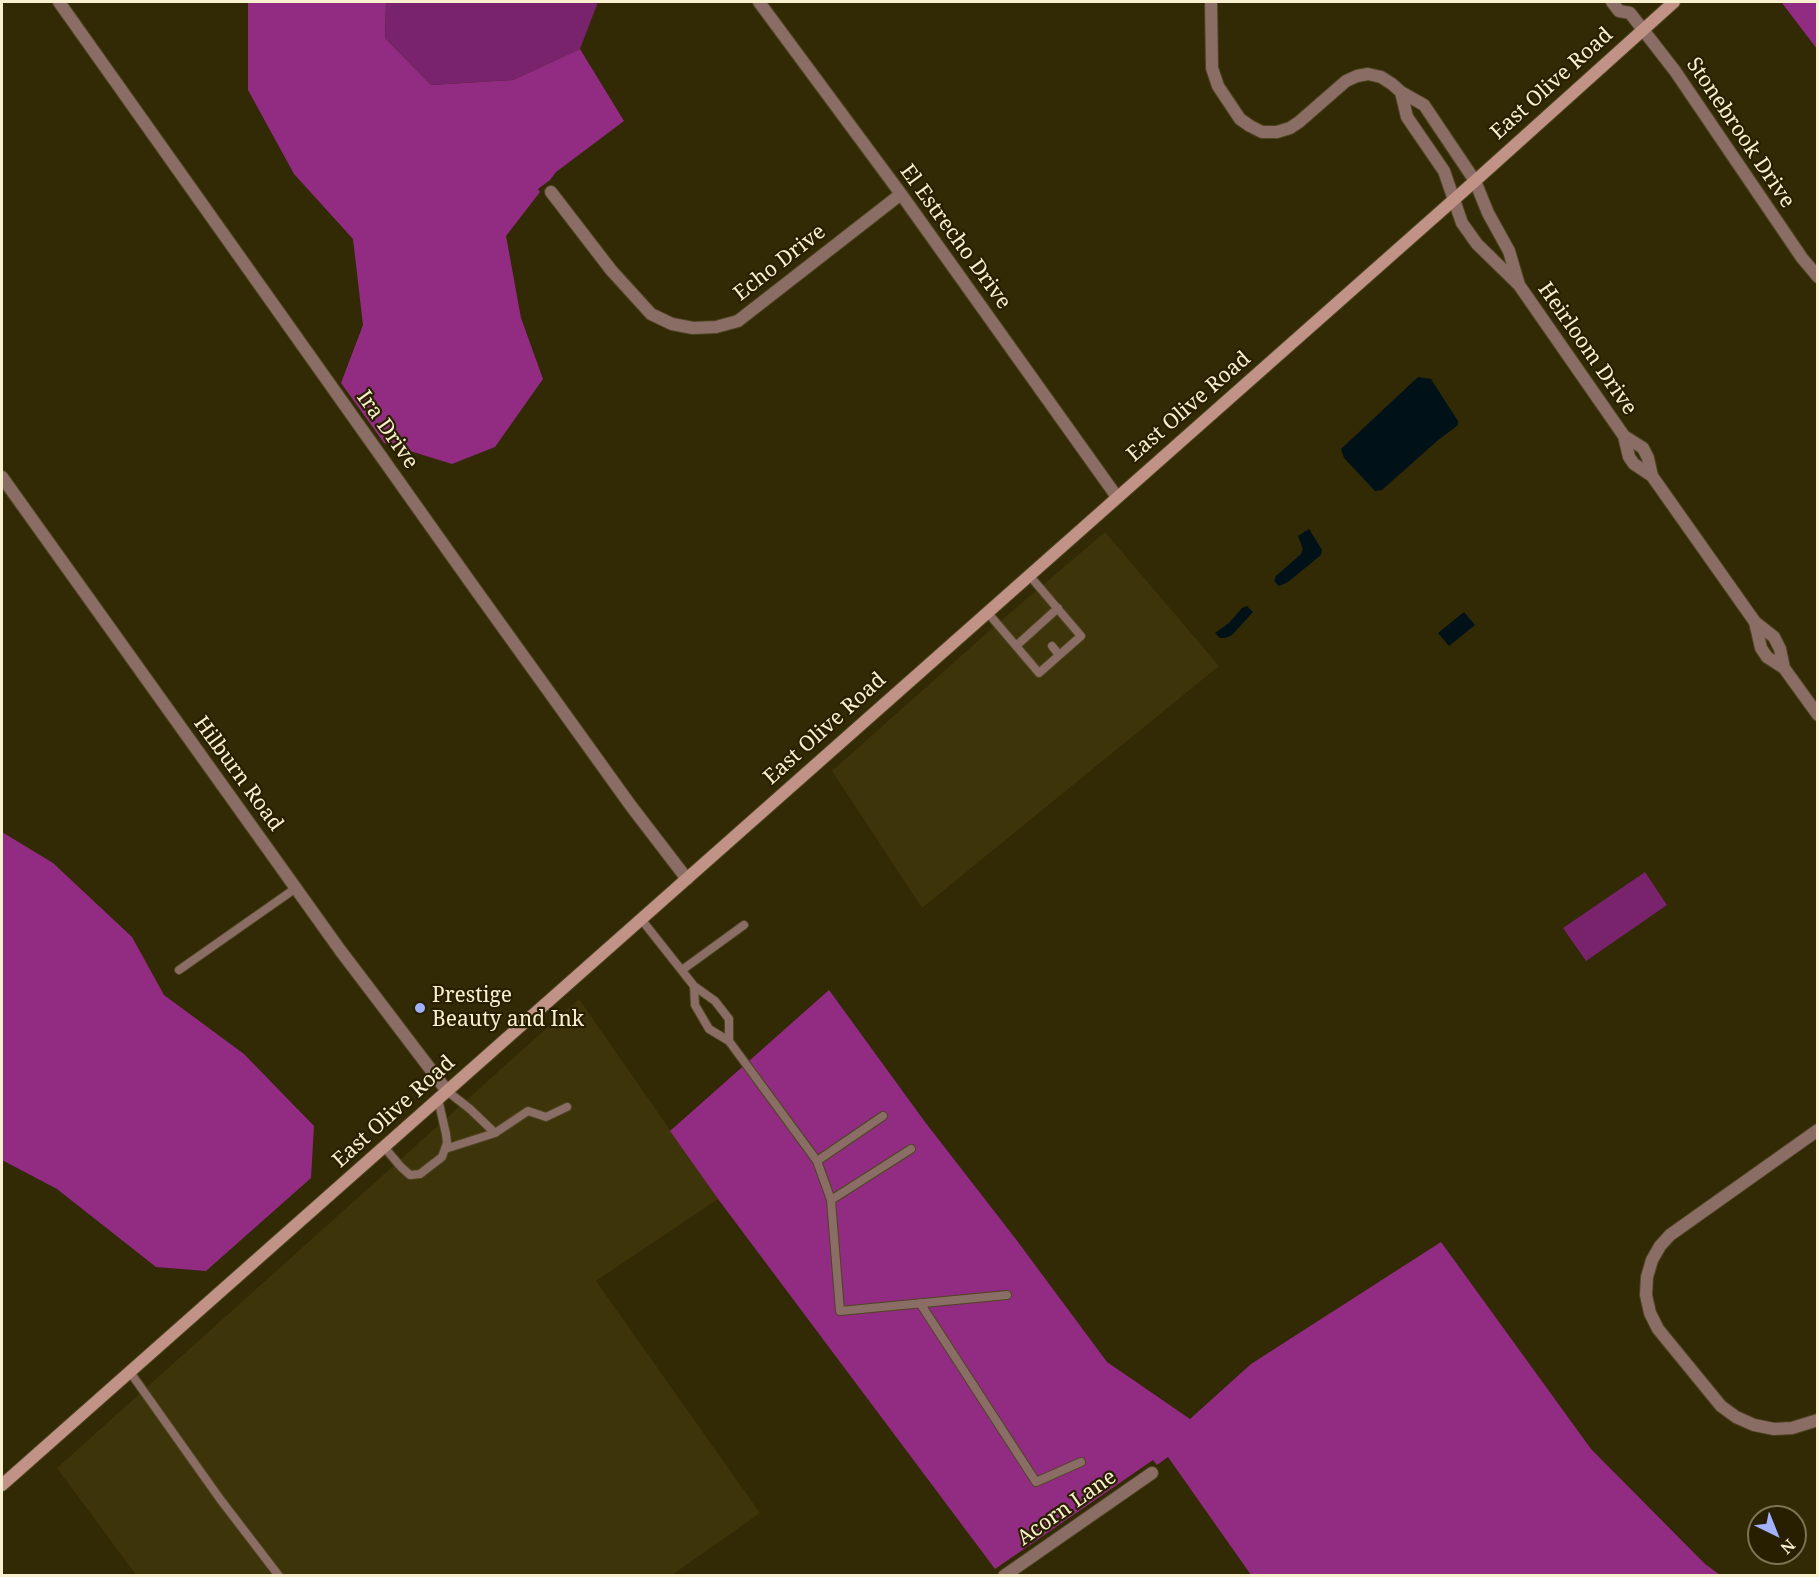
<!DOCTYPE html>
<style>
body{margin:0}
#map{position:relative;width:1819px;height:1577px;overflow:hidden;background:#322905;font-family:"Noto Serif",serif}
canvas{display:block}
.frame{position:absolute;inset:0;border:3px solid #f9f0cf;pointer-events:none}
.north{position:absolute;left:1747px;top:1505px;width:60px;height:60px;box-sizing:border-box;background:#281f00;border:2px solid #7c7353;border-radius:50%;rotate:137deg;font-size:16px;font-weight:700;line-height:24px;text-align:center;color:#f9f0cf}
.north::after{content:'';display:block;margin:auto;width:21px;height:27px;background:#a3b2fd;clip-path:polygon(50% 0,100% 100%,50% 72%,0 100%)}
</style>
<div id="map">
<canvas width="1819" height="1577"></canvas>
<div class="frame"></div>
<div class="north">N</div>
</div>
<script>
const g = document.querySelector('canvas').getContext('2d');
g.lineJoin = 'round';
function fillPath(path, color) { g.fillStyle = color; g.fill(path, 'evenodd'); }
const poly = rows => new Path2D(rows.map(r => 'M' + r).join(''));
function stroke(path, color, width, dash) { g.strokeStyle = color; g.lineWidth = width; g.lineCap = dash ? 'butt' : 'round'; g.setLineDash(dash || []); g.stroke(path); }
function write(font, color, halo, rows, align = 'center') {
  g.font = font + ' "Noto Serif",serif'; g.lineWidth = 4.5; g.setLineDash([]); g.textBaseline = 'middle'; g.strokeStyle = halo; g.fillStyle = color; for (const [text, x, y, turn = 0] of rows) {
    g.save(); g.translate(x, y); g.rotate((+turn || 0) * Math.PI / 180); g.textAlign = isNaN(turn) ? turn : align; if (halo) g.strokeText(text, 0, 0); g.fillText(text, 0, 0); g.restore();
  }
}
const built = poly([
 [1105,532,1219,666,922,908,832,771,989,631],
 [579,999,718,1199,596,1281,760,1513,672,1575,136,1575,57,1468]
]);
const green = poly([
 [386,2,598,2,580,49,513,80,431,85,385,38],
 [1645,872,1667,905,1586,961,1563,928]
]);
const forest = poly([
 [248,2,386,2,385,38,431,85,513,80,580,49,624,121,556,172,550,180,538,189,540,192,506,236,521,318,543,379,495,447,452,464,384,443,341,383,363,325,353,239,294,174,248,90],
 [1782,2,1817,2,1817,49,1782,3],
 [2,832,53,863,132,937,164,995,244,1054,314,1126,311,1178,206,1271,156,1267,57,1189,2,1160],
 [829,990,925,1122,1015,1238,1107,1362,1190,1419,1251,1364,1441,1242,1591,1449,1705,1564,1720,1575,1251,1575,1168,1457,1157,1465,1153,1460,995,1569,718,1199,670,1131]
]);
const water = poly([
 [1418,377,1431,379,1458,421,1458,425,1437,441,1382,490,1375,491,1344,458,1341,449],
 [1309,529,1322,550,1321,555,1288,582,1279,586,1274,581,1276,576,1301,554,1303,549,1298,536],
 [1247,606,1253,612,1232,635,1226,638,1220,638,1215,633,1229,623,1242,608],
 [1464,612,1475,625,1449,646,1438,633]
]);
const lane = poly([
 [988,613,1039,673,1081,636,1029,575],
 [1016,646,1058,608],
 [1052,646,1059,655],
 [641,919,694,986,715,1001,729,1019,729,1041],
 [179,970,296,888],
 [682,970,744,925],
 [694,986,695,1005,709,1029,729,1041,817,1161,831,1200,840,1311,1007,1295],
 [447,1091,470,1109,495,1133,528,1111,546,1117,567,1107],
 [384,1147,401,1167,410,1175,420,1174,442,1157,447,1143,446,1134,438,1099],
 [445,1149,495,1133],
 [817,1161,883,1116],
 [831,1200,911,1149],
 [920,1303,1036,1482,1081,1462],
 [130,1372,220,1499,279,1576]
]);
const street = poly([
 [59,2,468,579,631,806,687,879],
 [759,2,901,194,1117,497],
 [1211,2,1212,68,1218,86,1240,119,1250,126,1262,132,1277,132,1290,128,1299,122,1346,81,1357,76,1368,74,1381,77,1392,84,1401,92,1424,105,1475,181,1488,213,1509,251,1519,285],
 [1612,2,1619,11,1630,13,1675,71,1802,258,1818,277],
 [1401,92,1407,117,1444,171,1462,223,1477,244,1519,285,1624,436,1643,448,1648,458,1652,476],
 [551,192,611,270,651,314,672,324,693,328,716,327,738,321,901,194],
 [1624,436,1629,457,1634,464,1652,476,1755,622,1774,637,1780,649,1784,668],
 [2,477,340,950,447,1091],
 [1755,622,1761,648,1767,657,1784,668,1818,715],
 [1818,1130,1670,1235,1660,1246,1652,1260,1647,1277,1646,1295,1650,1313,1658,1329,1721,1406,1736,1417,1754,1425,1774,1429,1792,1428,1818,1420],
 [1004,1576,1152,1473]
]);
const secondary = poly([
 [2,1485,1475,181,1674,2]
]);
const markers = [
 [420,1008,6,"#a3b2fd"]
];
const streetNames = [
 ["East Olive Road",1552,84,-42],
 ["Stonebrook Drive",1740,133,56],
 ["El Estrecho Drive",955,237,54],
 ["Echo Drive",780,263,-38],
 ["Heirloom Drive",1587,349,55],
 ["East Olive Road",1189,407,-41],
 ["Ira Drive",387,430,55],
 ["East Olive Road",825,729,-42],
 ["Hilburn Road",238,774,54],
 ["East Olive Road",394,1112,-42],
 ["Acorn Lane",1067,1508,-35]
];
const poiNames = [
 ["Prestige",432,996],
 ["Beauty and Ink",432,1020]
];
fillPath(built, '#3e340a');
fillPath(green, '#78236b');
fillPath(forest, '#922c82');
fillPath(water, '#001218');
stroke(lane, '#4e4521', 10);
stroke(street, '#4e4521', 14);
stroke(secondary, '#4e4521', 14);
stroke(lane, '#8a6d65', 8);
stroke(street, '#8a6d65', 12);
stroke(secondary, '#c19286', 12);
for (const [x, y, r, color] of markers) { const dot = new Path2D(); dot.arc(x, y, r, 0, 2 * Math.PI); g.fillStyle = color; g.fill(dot); stroke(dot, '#281f00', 2); }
write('21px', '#f9f0cf', '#281f00', streetNames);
write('21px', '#f9f0cf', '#281f00', poiNames, 'left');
</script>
